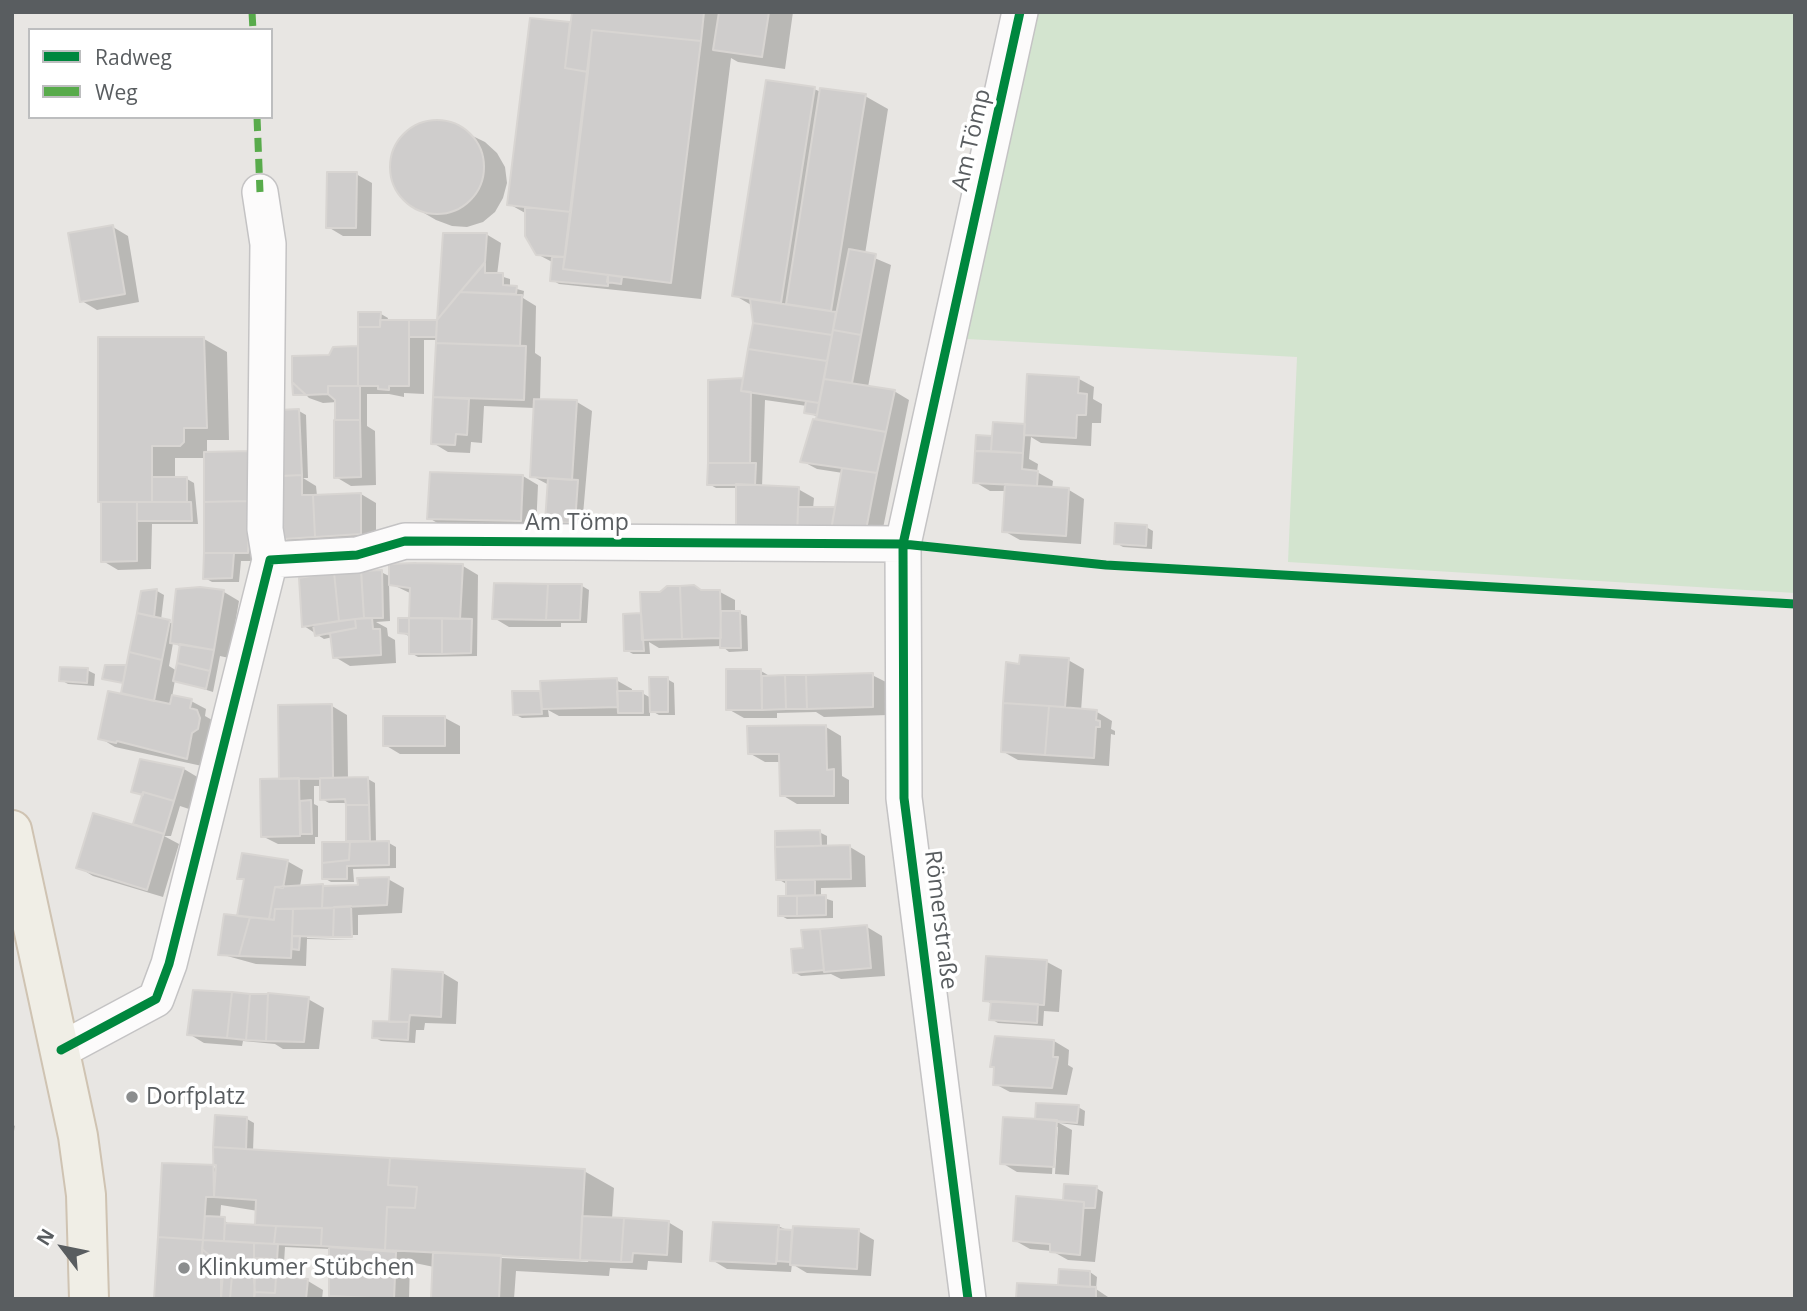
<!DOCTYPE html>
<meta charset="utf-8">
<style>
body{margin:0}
#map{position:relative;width:1807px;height:1311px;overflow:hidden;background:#e8e6e3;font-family:"Open Sans",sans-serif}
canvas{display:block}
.frame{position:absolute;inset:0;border:14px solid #595d60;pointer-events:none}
.legend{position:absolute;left:28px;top:28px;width:245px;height:91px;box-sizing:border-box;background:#fff;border:2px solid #bdbebf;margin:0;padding:9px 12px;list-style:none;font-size:21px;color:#595d60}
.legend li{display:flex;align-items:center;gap:14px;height:35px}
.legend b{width:35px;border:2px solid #bdbebf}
.north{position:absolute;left:28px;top:1213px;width:70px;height:70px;-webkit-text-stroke:5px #fff;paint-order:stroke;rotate:302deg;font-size:19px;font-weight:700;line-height:28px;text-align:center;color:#595d60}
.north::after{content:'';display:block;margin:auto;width:24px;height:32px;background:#595d60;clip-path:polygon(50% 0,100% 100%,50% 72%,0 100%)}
</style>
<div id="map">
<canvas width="1807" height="1311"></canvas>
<div class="frame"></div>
<ul class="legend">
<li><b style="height:9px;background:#00873e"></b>Radweg</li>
<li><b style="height:9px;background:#58ab4b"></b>Weg</li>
</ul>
<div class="north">N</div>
</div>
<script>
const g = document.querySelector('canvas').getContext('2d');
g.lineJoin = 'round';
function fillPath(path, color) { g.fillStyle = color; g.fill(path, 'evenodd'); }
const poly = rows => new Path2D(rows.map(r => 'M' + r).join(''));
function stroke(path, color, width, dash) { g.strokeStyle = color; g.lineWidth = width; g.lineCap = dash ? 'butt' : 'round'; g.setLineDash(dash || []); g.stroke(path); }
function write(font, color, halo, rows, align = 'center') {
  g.font = font + ' "Open Sans",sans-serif'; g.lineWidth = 7; g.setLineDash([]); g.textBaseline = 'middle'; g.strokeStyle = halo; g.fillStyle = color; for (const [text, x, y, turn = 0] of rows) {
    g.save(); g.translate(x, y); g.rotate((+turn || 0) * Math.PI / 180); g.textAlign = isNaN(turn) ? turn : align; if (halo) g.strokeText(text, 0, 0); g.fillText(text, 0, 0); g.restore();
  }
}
const green = poly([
 [1036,12,1795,12,1795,593,1288,562,1297,357,967,339]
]);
const shadow = poly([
 [573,12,793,12,785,69,738,62,731,58,701,299,559,284,552,280,554,263,537,254,527,214,509,204,532,20,572,24],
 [814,89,821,92,865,96,888,109,865,254,891,265,868,387,894,391,909,400,880,543,847,544,738,488,716,488,709,484,709,381,745,380,755,320,753,306,734,295],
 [765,400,807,406,806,412,818,417,802,461,817,469,843,473,835,509,813,509,814,498,798,489,762,487],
 [431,122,446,123,485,142,497,153,505,167,507,183,503,198,495,212,483,222,467,227,452,226,436,220,412,206,401,196,393,182,391,166,394,150,403,137,415,127],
 [356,174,372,183,371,236,343,236,328,227],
 [113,227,128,236,139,302,97,310,82,301],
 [486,234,501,243,497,275,510,279,510,287,524,291,523,298,536,306,535,353,541,357,540,401,577,402,592,411,582,526,554,525,547,521,549,485,532,476,535,408,484,406,482,443,471,442,470,453,448,452,433,443,439,340,424,340,424,394,404,393,404,397,389,394,367,394,367,426,375,431,376,485,351,486,336,477,337,402,323,403,309,398,294,382,330,357,359,348,381,314,388,318,387,322,440,324],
 [204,339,227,352,229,440,207,440,207,454,263,561,241,561,239,582,212,582,205,578,206,458,175,458,175,479,187,479,194,483,198,524,152,524,151,569,118,570,103,561,102,502],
 [1079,379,1094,387,1093,399,1102,404,1101,423,1092,423,1091,446,1041,443,1031,437,1029,459,1038,464,1037,472,1053,481,1052,489,1069,490,1084,499,1081,544,1020,540,1004,531,1007,491,990,491,975,482,980,453,977,450,978,437,994,438,1026,426],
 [299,411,306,415,308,478,303,478,316,486,317,496,361,494,376,503,376,542,300,547,284,538],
 [523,476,538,485,536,529,444,527,429,518],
 [1146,527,1153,531,1152,549,1123,547,1116,543],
 [463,566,478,575,477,656,418,657,411,653,411,637,400,632,417,620,412,594,389,583,390,621,376,622,387,628,388,636,395,640,396,663,350,666,335,657,333,637,324,639,304,626,361,570,381,572,391,577],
 [496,584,582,586,589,590,587,623,561,623,561,627,509,627,494,618],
 [693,587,702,592,720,592,735,600,735,612,747,616,748,651,729,652,722,646,659,648,649,642,650,654,633,654,626,650,643,617,642,593],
 [157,591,164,595,161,620,174,624,224,592,239,601,229,658,220,656,213,692,175,680,172,697,191,701,206,709,205,716,212,720,202,766,115,747,100,738,122,696,125,684,104,678,107,667,128,668],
 [173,643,182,647,177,671,169,666],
 [1068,660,1084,669,1081,711,1097,712,1112,721,1111,729,1115,731,1115,735,1111,734,1109,766,1018,760,1002,751,1007,664],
 [87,670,95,674,94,686,68,684,61,680],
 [761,671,773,678,872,675,888,683,888,715,824,717,816,712,777,713,777,718,744,718,728,709],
 [667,679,674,683,675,715,659,715,650,710,650,716,559,716,548,710,549,717,522,718,514,714,540,693,616,680,632,689,632,693,642,693,651,698],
 [332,706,347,715,348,779,368,779,375,783,376,843,389,843,396,847,396,868,353,869,354,882,331,882,324,878,348,843,348,803,329,803,322,799,322,786,314,786,314,804,318,806,318,837,315,837,315,844,278,844,262,836,280,780],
 [445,718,460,726,460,754,400,754,385,745],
 [826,727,841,736,842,776,849,780,849,804,797,804,782,795,781,762,765,762,749,753],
 [141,761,184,769,199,778,189,809,180,806,171,836,164,836,179,844,163,897,93,876,78,867,142,828,135,823,144,797,133,791],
 [819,832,827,836,827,847,850,847,865,856,866,887,821,888,821,897,833,901,833,918,787,919,780,915,788,898,788,885,778,879],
 [287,861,303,870,300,886,359,886,388,879,404,888,402,913,358,915,358,935,307,935,307,938,358,940,307,939,306,966,256,964,220,954,239,918,245,881,239,878],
 [867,927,882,936,885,976,841,979,831,974,801,976,794,972,805,949],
 [1047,962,1062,970,1059,1012,1044,1011,1043,1026,998,1023,991,1019,992,1004,985,1000],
 [443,973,458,982,456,1024,425,1023,424,1030,416,1030,415,1043,381,1041,374,1037],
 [308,999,324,1008,319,1049,283,1049,275,1044,243,1041,242,1046,204,1043,189,1034],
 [1054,1041,1069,1050,1068,1065,1073,1068,1067,1095,1010,1092,995,1084,996,1068,992,1066],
 [1078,1107,1085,1111,1084,1126,1059,1123,1072,1130,1069,1175,1055,1174,1058,1127,1055,1127,1052,1174,1017,1172,1002,1163,1037,1120],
 [247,1119,254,1123,253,1151,584,1171,614,1188,612,1219,668,1222,683,1231,682,1263,648,1261,647,1270,610,1268,609,1276,516,1271,514,1299,432,1299,434,1267,410,1262,409,1299,336,1299,331,1295,330,1249,285,1247,283,1279,308,1281,323,1290,322,1299,156,1299,215,1167,215,1147],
 [221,1205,258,1211,257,1226,231,1225,220,1218],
 [497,1254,589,1259,588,1262,501,1258],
 [12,1124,15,1126,12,1141],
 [1066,1186,1096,1188,1103,1192,1095,1262,1068,1260,1052,1251,1030,1249,1014,1240,1065,1202],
 [778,1226,794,1233,858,1231,874,1240,871,1276,807,1273,792,1264,791,1272,727,1269,712,1260],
 [1060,1271,1090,1272,1097,1277,1096,1289,1111,1299,1018,1299,1059,1287]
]);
const building = poly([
 [572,12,704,12,701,41,592,30,588,72,565,68,572,12],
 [719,12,769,12,762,57,713,50,719,12],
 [530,18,570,22,565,68,588,72,571,212,507,205,530,18],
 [592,30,701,41,671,283,563,269,592,30],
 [766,80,815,87,781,303,732,296,766,80],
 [820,88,866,94,831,311,786,304,820,88],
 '390 167a47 47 0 1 1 94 0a47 47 0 1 1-94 0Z',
 [327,172,357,172,356,228,326,228,327,172],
 [525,207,571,212,565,257,536,255,525,236,525,207],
 [113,225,125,294,80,302,68,233,113,225],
 [443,233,487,233,485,262,437,320,443,233],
 [849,249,876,254,861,335,833,330,849,249],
 [552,257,565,257,563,269,608,275,608,286,550,281,552,257],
 [485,263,485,273,503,273,503,285,517,286,516,294,460,292,485,263],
 [608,275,622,277,621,284,607,282,608,275],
 [460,292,522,295,520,346,436,343,437,320,460,292],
 [750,299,836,312,832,335,753,323,750,299],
 [358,312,381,312,380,327,358,327,358,312],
 [380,320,409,320,409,386,389,386,389,390,378,389,378,386,358,386,358,327,380,327,380,320],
 [409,320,437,320,436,337,409,337,409,320],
 [753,323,832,335,827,361,748,349,753,323],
 [833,330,861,335,852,383,824,379,833,330],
 [98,337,204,337,207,428,184,428,184,442,180,446,152,446,152,502,98,502,98,337],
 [436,343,526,346,524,400,433,397,436,343],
 [358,346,358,386,328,386,328,394,306,395,292,382,292,356,329,355,333,347,358,346],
 [748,349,827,361,819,403,741,391,748,349],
 [1027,374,1079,377,1078,393,1087,394,1086,415,1077,415,1076,438,1024,435,1027,374],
 [743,378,741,391,751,392,750,463,708,463,708,380,743,378],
 [824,379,895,390,886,432,816,419,824,379],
 [292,382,306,395,293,395,292,382],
 [328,386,360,386,360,420,335,420,335,400,328,394,328,386],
 [433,397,469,399,467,435,456,434,455,445,431,444,433,397],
 [534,399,577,400,572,480,530,477,534,399],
 [806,401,819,403,817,415,804,413,806,401],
 [299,409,302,475,281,476,279,410,299,409],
 [813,419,886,432,877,473,800,462,813,419],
 [334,420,360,420,361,477,334,478,334,420],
 [993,422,1025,424,1023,453,991,451,993,422],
 [976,435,992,436,991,451,975,451,976,435],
 [252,451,250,501,204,502,204,452,252,451],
 [975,451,1023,453,1022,469,1038,471,1037,486,973,483,975,451],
 [708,463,756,463,755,485,707,485,708,463],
 [842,468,877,473,865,535,830,536,842,468],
 [430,472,523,475,521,521,427,519,430,472],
 [302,475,302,495,313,495,315,537,283,539,281,476,302,475],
 [152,477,187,477,187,502,152,502,152,477],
 [548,478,578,480,575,523,545,522,548,478],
 [736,484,799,487,797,537,736,532,736,484],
 [1005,484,1069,488,1066,536,1002,532,1005,484],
 [361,493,361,534,315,537,313,495,361,493],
 [250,501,248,553,204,553,204,502,250,501],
 [101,502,137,502,137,561,101,562,101,502],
 [137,502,191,502,192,521,137,521,137,502],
 [798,507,835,507,830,536,797,537,798,507],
 [1115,523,1147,525,1146,546,1114,544,1115,523],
 [204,553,234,553,232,578,203,579,204,553],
 [416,563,463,564,460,619,409,618,410,588,389,585,389,564,416,563],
 [361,569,364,618,339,621,334,572,361,569],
 [382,570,383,618,364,618,361,571,382,570],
 [334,572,339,621,302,627,299,578,334,572],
 [494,583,548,584,546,620,492,619,494,583],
 [548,584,582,584,580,620,546,620,548,584],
 [694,585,701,590,720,590,721,638,682,639,680,586,694,585],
 [667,586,680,586,682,639,642,640,640,592,660,592,667,586],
 [200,587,224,590,214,650,170,643,176,589,200,587],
 [157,589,154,617,137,613,141,591,157,589],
 [721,611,740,611,741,648,720,648,721,611],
 [137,613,170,620,162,660,129,652,137,613],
 [641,613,644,651,624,651,623,614,641,613],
 [372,618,373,629,380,629,381,655,333,658,330,633,356,628,355,619,372,618],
 [398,618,409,618,409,634,398,633,398,618],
 [409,618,442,618,442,654,409,654,409,618],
 [442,618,472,619,471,653,442,654,442,618],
 [355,619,356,628,315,636,313,625,355,619],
 [180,644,214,650,210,671,177,663,180,644],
 [129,652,162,660,154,701,121,693,129,652],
 [1020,655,1069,658,1065,707,1003,703,1006,662,1019,664,1020,655],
 [177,663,210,671,206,689,173,681,177,663],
 [105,665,126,665,123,683,102,679,105,665],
 [60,667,88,668,87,683,59,681,60,667],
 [726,669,761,669,762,710,726,710,726,669],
 [873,673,873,707,807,709,806,675,873,673],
 [785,675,806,675,807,709,786,709,785,675],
 [785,675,786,709,762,710,762,676,785,675],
 [649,677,668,677,668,712,650,712,649,677],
 [617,678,618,707,542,709,540,681,617,678],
 [108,691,170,704,172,695,192,699,190,708,197,710,200,718,198,729,192,733,187,759,117,741,116,743,98,739,108,691],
 [512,691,540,691,542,714,513,715,512,691],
 [617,691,643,691,643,713,618,713,617,691],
 [1003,703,1049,706,1045,755,1001,752,1003,703],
 [332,704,333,778,279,779,278,705,332,704],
 [1049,706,1097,710,1096,720,1100,721,1100,727,1096,727,1094,758,1045,755,1049,706],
 [383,716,445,716,445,746,383,746,383,716],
 [826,725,827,770,834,769,834,796,780,796,779,754,748,754,747,726,826,725],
 [140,759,184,768,174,801,143,792,143,795,131,792,140,759],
 [368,777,369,805,346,805,345,799,320,800,320,778,368,777],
 [299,778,300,836,261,837,260,779,299,778],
 [143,792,174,801,164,834,133,824,143,792],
 [311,800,312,834,301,834,300,801,311,800],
 [346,805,369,805,370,841,346,841,346,805],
 [93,813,164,834,147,890,76,868,93,813],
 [820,830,821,846,775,847,775,831,820,830],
 [389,841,389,865,347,866,347,879,322,879,322,863,349,860,350,842,389,841],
 [322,842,350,842,349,860,322,863,322,842],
 [850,845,851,879,776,880,775,847,850,845],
 [242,853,288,860,283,888,275,887,269,919,237,916,244,879,237,879,242,853],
 [389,877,387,905,322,908,323,886,358,885,357,878,389,877],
 [786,880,815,880,815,895,786,896,786,880],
 [323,884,322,908,275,909,274,920,269,919,275,887,323,884],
 [826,895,826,915,797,916,797,896,826,895],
 [778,896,797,896,797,916,778,916,778,896],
 [351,906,352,937,333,937,334,907,351,906],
 [334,908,333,937,292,936,293,909,334,908],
 [275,909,293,909,291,958,239,956,250,917,274,920,275,909],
 [224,914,250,917,239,956,218,955,224,914],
 [867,925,871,968,824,972,820,929,867,925],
 [820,929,824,970,793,973,791,949,803,948,801,930,820,929],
 [292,936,300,936,299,950,292,949,292,936],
 [986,956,1047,960,1044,1005,983,1001,986,956],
 [392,969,443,972,441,1017,410,1015,409,1022,389,1022,392,969],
 [193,990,232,992,227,1038,187,1035,193,990],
 [232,992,250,994,246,1040,227,1038,232,992],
 [268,993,309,997,304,1042,266,1041,268,993],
 [250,994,268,994,266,1041,246,1040,250,994],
 [991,1001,1038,1004,1037,1023,989,1020,991,1001],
 [373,1021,409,1022,408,1040,372,1038,373,1021],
 [995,1036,1054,1040,1053,1057,1058,1057,1052,1088,993,1085,994,1067,990,1067,995,1036],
 [1036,1103,1079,1105,1077,1123,1035,1119,1036,1103],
 [215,1115,247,1117,246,1149,213,1147,215,1115],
 [1003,1117,1057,1120,1054,1167,1000,1164,1003,1117],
 [213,1147,390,1158,388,1185,417,1187,415,1208,387,1207,385,1250,321,1246,322,1228,255,1225,256,1200,214,1197,213,1147],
 [390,1158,585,1169,580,1260,385,1250,387,1207,415,1208,417,1187,388,1185,390,1158],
 [162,1163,216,1165,214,1197,206,1197,203,1240,158,1237,162,1163],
 [1064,1184,1097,1186,1095,1208,1084,1208,1084,1202,1063,1200,1064,1184],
 [1016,1196,1084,1202,1080,1255,1050,1252,1050,1244,1013,1241,1016,1196],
 [205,1216,225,1217,224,1241,203,1240,205,1216],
 [582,1216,624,1218,621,1262,580,1260,582,1216],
 [624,1218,669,1221,667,1255,633,1253,632,1262,621,1262,624,1218],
 [713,1222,779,1225,776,1264,710,1261,713,1222],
 [225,1223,276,1226,274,1244,224,1241,225,1223],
 [276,1226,322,1228,321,1246,274,1244,276,1226],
 [793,1226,859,1229,857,1269,790,1265,793,1226],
 [778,1229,792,1230,790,1262,777,1261,778,1229],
 [158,1237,203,1240,201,1267,221,1268,221,1299,154,1299,158,1237],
 [203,1240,254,1243,254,1262,215,1260,202,1249,203,1240],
 [254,1243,278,1244,275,1293,255,1292,253,1271,270,1272,271,1259,254,1258,254,1243],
 [329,1247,396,1252,394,1299,329,1296,329,1247],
 [202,1249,215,1260,254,1262,253,1276,232,1275,230,1299,221,1299,223,1273,221,1268,201,1267,202,1249],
 [433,1252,501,1255,499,1299,431,1299,433,1252],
 [254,1258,271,1259,270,1272,253,1271,254,1258],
 [1059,1269,1090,1271,1090,1287,1058,1285,1059,1269],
 [232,1275,255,1276,254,1299,230,1299,232,1275],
 [276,1277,308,1279,306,1299,254,1299,255,1292,275,1293,276,1277],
 [1017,1283,1096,1287,1096,1299,1016,1299,1017,1283]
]);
const minor = poly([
 [260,192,268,244,265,529,270,560],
 [61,1050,156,999,169,964,270,560,357,555,405,541,903,544],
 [968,1299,904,798,903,544,1020,12]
]);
const major = poly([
 [12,830,78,1136,86,1195,89,1299]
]);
const quiet = poly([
 [252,12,253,30],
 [257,117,260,192]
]);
const cycleway = poly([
 [61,1050,156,999,169,964,270,560,357,555,405,541,903,544,1106,565,1795,604],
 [968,1299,904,798,903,544,1020,12]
]);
const markers = [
 [132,1097,7,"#8b8d8e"],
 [184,1268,7,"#8b8d8e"]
];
const streetNames = [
 ["Am Tömp",972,140,-77],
 ["Am Tömp",577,523],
 ["Römerstraße",940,920,83]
];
const poiNames = [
 ["Dorfplatz",146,1097],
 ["Klinkumer Stübchen",198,1268]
];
fillPath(green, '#d3e4cf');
fillPath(shadow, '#0003');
fillPath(building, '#cfcdcc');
stroke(building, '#d8d5d2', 2);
stroke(minor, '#c4c3c4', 38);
stroke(major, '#cfc3b2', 42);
stroke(minor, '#fcfbfb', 35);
stroke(major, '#f0eee6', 38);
stroke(quiet, '#58ab4b', 7, [14, 7]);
stroke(cycleway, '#00873e', 9);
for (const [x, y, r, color] of markers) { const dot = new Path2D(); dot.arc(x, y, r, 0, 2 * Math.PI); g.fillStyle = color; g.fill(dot); stroke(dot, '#fff', 2.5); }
write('23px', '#595d60', '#fff', streetNames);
write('23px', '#595d60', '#fff', poiNames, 'left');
</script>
